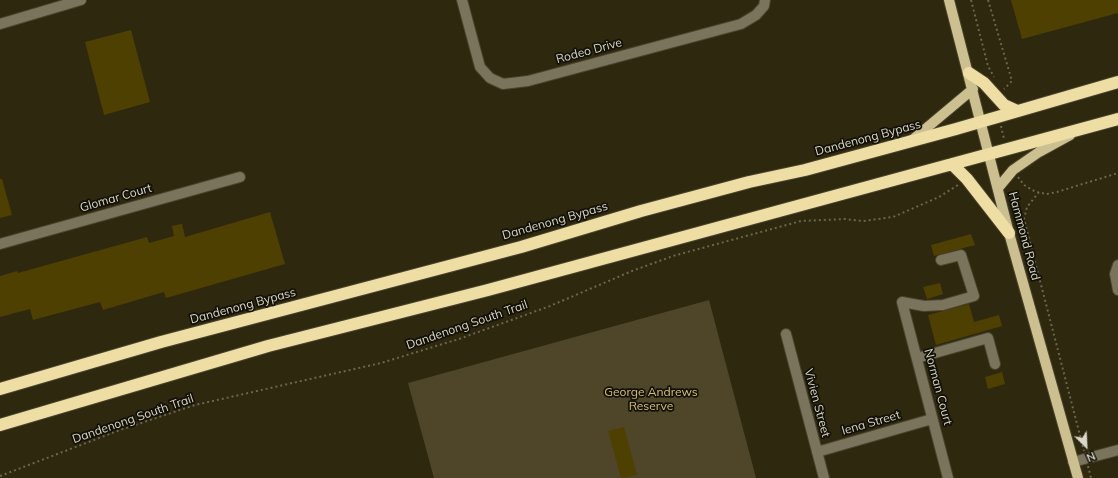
<!DOCTYPE html>
<style>
body{margin:0}
#map{position:relative;width:1118px;height:478px;overflow:hidden;background:#2e280f;font-family:Mulish,sans-serif}
canvas{display:block}
.north{position:absolute;left:1066px;top:426px;width:40px;height:40px;-webkit-text-stroke:3px #131107;paint-order:stroke;rotate:156deg;font-size:11px;font-weight:700;line-height:16px;text-align:center;color:#dbd7c9}
.north::after{content:'';display:block;margin:auto;width:14px;height:18px;background:#dbd7c9;clip-path:polygon(50% 0,100% 100%,50% 72%,0 100%)}
</style>
<div id="map">
<canvas width="1118" height="478"></canvas>
<div class="north">N</div>
</div>
<script>
const g = document.querySelector('canvas').getContext('2d');
g.lineJoin = 'round';
function fillPath(path, color) { g.fillStyle = color; g.fill(path, 'evenodd'); }
const poly = rows => new Path2D(rows.map(r => 'M' + r).join(''));
function stroke(path, color, width, dash) { g.strokeStyle = color; g.lineWidth = width; g.lineCap = dash ? 'butt' : 'round'; g.setLineDash(dash || []); g.stroke(path); }
function write(font, color, halo, rows, align = 'center') {
  g.font = font + ' Mulish,sans-serif'; g.lineWidth = 3.5; g.setLineDash([]); g.textBaseline = 'middle'; g.strokeStyle = halo; g.fillStyle = color; for (const [text, x, y, turn = 0] of rows) {
    g.save(); g.translate(x, y); g.rotate((+turn || 0) * Math.PI / 180); g.textAlign = isNaN(turn) ? turn : align; if (halo) g.strokeText(text, 0, 0); g.fillText(text, 0, 0); g.restore();
  }
}
const green = poly([
 [709,300,756,478,434,478,408,383]
]);
const building = poly([
 [1011,0,1118,0,1118,13,1022,39],
 [131,30,150,102,104,115,85,42],
 [0,179,2,179,12,215,0,218],
 [270,212,285,264,166,298,164,292,103,310,100,302,33,320,30,309,0,317,0,276,17,271,18,273,147,237,149,243,174,236,172,226,182,224,185,237],
 [971,234,975,245,934,256,931,245],
 [940,283,943,294,927,299,923,287],
 [969,304,974,322,999,315,1002,326,936,345,928,315],
 [1002,372,1005,384,988,389,985,377],
 [624,427,637,475,621,478,608,431]
]);
const path = poly([
 [971,0,988,66,994,77],
 [988,0,1012,81,1004,89],
 [1001,126,1004,139],
 [1018,177,1024,185,1036,192,1047,194,1057,192,1118,173],
 [1039,192,1027,207,1024,219,1084,451],
 [1088,466,1091,478],
 [0,476,120,430,195,405,381,363,459,339,550,306,632,271,673,256,801,221,845,219,863,221,893,217,939,197,958,185]
]);
const minor = poly([
 [462,0,480,67,490,78,503,84,528,81,741,24,756,15,764,6,765,0],
 [0,24,81,0],
 [0,244,240,177],
 [941,260,961,255,974,296,943,305,924,306,902,302,948,478],
 [1118,265,1115,274,1118,290],
 [786,334,824,478],
 [917,358,988,338,995,364],
 [817,452,932,419],
 [1073,462,1118,450]
]);
const major = poly([
 [949,0,1009,233,1078,478],
 [911,141,973,89],
 [998,188,1013,170,1039,152,1070,135]
]);
const highway = poly([
 [969,73,984,83,1004,105,1017,111],
 [952,164,967,179,1009,233],
 [0,389,161,342,521,247,641,211,749,182,805,170,956,129,1118,82],
 [0,425,268,346,488,290,1118,119]
]);
const streetNames = [
 ["Rodeo Drive",589,51,-15],
 ["Dandenong Bypass",868,138,-15],
 ["Glomar Court",116,198,-16],
 ["Dandenong Bypass",555,221,-16],
 ["Hammond Road",1024,236,75],
 ["Dandenong Bypass",243,306,-15],
 ["Dandenong South Trail",467,325,-19],
 ["Norman Court",938,387,75],
 ["Vivien Street",817,403,75],
 ["Dandenong South Trail",133,419,-19],
 ["Iena Street",871,423,-16]
];
const parkNames = [
 ["George Andrews",651,392],
 ["Reserve",651,406]
];
fillPath(green, '#4f4629');
fillPath(building, '#4e4000');
stroke(minor, '#4a442d', 12);
stroke(major, '#4a442d', 12);
stroke(highway, '#4a442d', 14);
stroke(path, '#6b6651', 2, [2, 3]);
stroke(minor, '#7a745d', 10);
stroke(major, '#cdc090', 10);
stroke(highway, '#eedea4', 12);
write('12px', '#dbd7c9', '#131107', streetNames);
write('12px', '#d8c16e', '#131107', parkNames);
</script>
